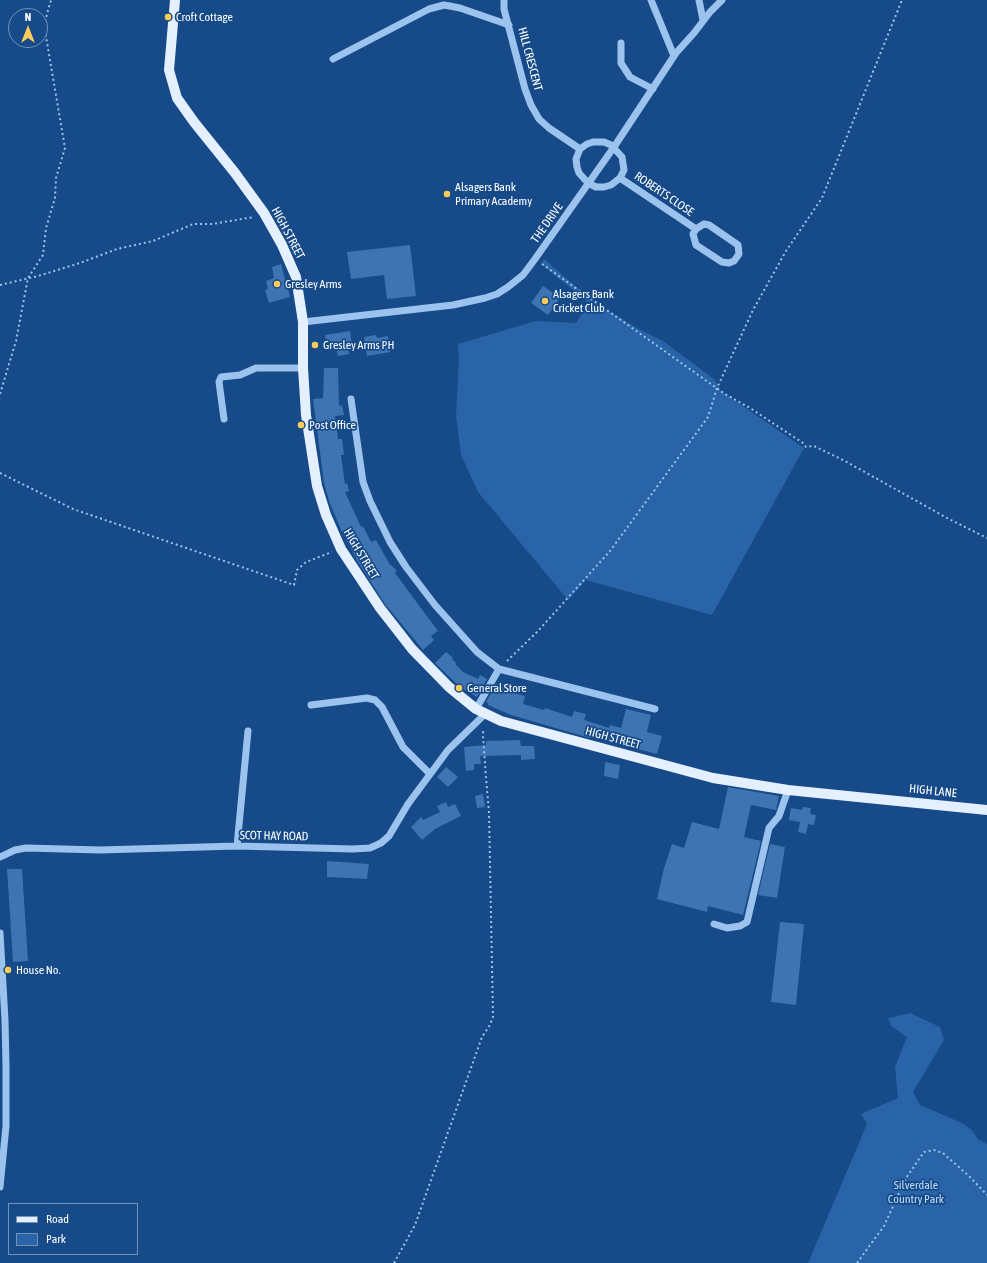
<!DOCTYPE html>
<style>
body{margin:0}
#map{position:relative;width:987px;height:1263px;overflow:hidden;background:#164a88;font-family:"Asap Condensed",sans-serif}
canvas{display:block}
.legend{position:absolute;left:8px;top:1203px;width:130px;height:52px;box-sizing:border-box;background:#164a88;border:1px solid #7392b8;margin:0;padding:5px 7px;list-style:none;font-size:12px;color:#fff}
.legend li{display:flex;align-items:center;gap:8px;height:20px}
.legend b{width:20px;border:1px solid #7392b8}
.north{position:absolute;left:8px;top:8px;width:40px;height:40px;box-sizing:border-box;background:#164a88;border:1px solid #7392b8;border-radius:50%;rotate:0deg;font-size:11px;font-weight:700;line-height:16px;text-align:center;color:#fff}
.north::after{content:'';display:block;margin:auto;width:14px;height:18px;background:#ffcc5a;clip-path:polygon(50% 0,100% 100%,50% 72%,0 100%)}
</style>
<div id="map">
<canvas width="987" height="1263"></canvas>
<ul class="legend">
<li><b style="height:5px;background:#e4efff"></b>Road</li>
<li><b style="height:11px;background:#2864a7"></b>Park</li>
</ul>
<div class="north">N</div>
</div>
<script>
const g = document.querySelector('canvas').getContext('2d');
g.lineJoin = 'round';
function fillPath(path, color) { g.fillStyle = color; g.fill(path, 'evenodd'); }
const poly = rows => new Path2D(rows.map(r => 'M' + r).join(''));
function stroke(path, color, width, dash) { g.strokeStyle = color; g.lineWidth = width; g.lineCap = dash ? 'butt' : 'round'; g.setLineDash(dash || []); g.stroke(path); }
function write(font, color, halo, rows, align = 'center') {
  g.font = font + ' "Asap Condensed",sans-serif'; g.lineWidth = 3.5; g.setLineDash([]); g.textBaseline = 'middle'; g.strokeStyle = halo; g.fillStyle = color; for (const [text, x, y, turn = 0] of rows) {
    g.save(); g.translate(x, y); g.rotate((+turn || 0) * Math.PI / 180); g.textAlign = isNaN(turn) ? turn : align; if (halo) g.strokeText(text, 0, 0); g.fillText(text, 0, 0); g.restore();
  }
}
const green = poly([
 [544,259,591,300,637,328,663,341,714,379,721,391,804,448,712,615,586,580,568,600,478,492,461,455,456,416,459,360,458,344,536,321,576,323,589,303,541,264],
 [910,1013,940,1027,944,1040,913,1092,920,1105,962,1123,972,1130,978,1139,987,1144,987,1263,808,1263,867,1124,861,1114,898,1098,895,1067,907,1037,891,1026,888,1018]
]);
const building = poly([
 [410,245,416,296,387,299,384,275,351,279,347,252],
 [281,264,290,297,269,303,265,290,268,289,266,281,274,278,272,267],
 [543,286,560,298,548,315,531,303],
 [350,331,352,346,348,346,349,354,338,356,336,348,327,349,325,335],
 [376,335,377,338,388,336,390,352,367,356,364,337],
 [324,368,338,368,339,406,342,405,344,415,335,416,338,439,342,439,344,455,341,455,345,484,347,483,349,491,345,492,361,527,363,526,371,542,376,540,390,565,391,565,397,571,395,573,438,631,431,636,434,640,423,650,385,604,358,562,342,532,329,501,324,483,313,399,323,398],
 [446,652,453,658,452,659,456,663,455,664,463,672,478,679,480,675,487,679,477,697,461,688,435,663],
 [496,684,514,693,525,696,523,704,544,710,545,708,572,717,574,711,586,714,584,720,609,728,610,725,621,728,626,709,651,715,647,732,662,736,657,754,591,737,590,738,511,715,488,705,488,703,486,702],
 [520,740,521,746,534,746,535,759,521,760,521,755,480,756,481,764,474,764,474,770,466,771,464,747,486,745,486,741],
 [605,762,620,765,618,779,604,776],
 [446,767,458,777,448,787,437,777],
 [728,787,779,796,776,810,751,805,744,837,761,841,743,915,708,906,707,912,657,899,664,868,672,844,684,848,692,822,719,829],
 [483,794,485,807,477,808,475,796],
 [446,802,448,807,455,804,461,816,435,829,422,840,411,827,421,817,423,820,440,812,437,806],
 [803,807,811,808,810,814,816,815,814,825,808,824,806,834,798,832,800,822,789,820,791,808,802,810],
 [770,844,785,847,777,898,758,895],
 [327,861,369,864,367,879,327,877],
 [7,869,22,869,28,961,13,962],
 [780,922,804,924,796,1005,771,1002]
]);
const path = poly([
 [542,264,725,394,750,408,803,443,806,447,814,446,845,461,947,518,987,538],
 [0,285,38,276,80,263,117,249,153,241,193,224,212,224,254,217],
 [0,394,16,341,28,278,43,255,46,228,55,198,56,178,65,148,44,25,51,0],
 [0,473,73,509,294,585,297,570,306,562,332,552],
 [507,661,538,631,610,551,708,417,717,388,753,310,786,251,822,198,902,0],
 [394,1263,415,1225,482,1037,490,1025,493,1017,489,812,486,778,483,736,483,729],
 [857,1263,884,1226,906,1178,924,1152,934,1150,943,1153,970,1177,987,1195]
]);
const minor = poly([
 [504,0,504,9,525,89,531,105,539,119,549,128,580,149],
 [651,0,674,56],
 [699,0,703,20],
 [621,43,621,63,630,77,653,89],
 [333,59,429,9,444,5,460,8,509,25],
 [593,142,604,142,611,145,622,157,624,170,620,178,611,185,604,187,596,187,588,183,579,173,577,167,576,159,580,149,587,144,593,142],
 [620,178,696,229],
 [704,224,709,225,738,245,739,254,734,261,729,263,722,262,696,245,693,234,696,229,704,224],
 [303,322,453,305,485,298,497,294,508,287,523,275,535,259,614,147,676,53,694,33,710,12,722,0],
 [351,399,363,482,370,501,390,542,406,567,435,605,477,652,499,669,655,709],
 [224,419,219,382,221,377,240,375,256,368,303,368],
 [311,705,367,698,375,700,382,707,403,747,430,774],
 [476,709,499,669],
 [237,846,248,731],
 [0,857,15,850,26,848,100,850,237,846,353,849,370,848,381,843,389,836,408,804,448,750,485,714],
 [714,924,727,928,740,926,747,922,769,828,779,816,788,790],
 [0,933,5,1020,6,1066,6,1126,0,1187]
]);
const major = poly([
 [175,0,169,70,177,98,194,122,235,173,264,213,282,245,296,277,303,322,303,368,306,415,317,486,326,515,341,549,380,608,412,649,449,687,476,709,501,721,713,778,788,790,987,810]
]);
const markers = [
 [168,17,4,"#ffcc5a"],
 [447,194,4,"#ffcc5a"],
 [277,284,4,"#ffcc5a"],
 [545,301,4,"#ffcc5a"],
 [315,345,4,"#ffcc5a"],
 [301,425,4,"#ffcc5a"],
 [459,688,4,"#ffcc5a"],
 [8,970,4,"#ffcc5a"]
];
const poiNames = [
 ["Croft Cottage",176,17],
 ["Alsagers Bank",455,187],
 ["Primary Academy",455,201],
 ["Gresley Arms",285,284],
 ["Alsagers Bank",553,294],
 ["Cricket Club",553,308],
 ["Gresley Arms PH",323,345],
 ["Post Office",309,425],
 ["General Store",467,688],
 ["House No.",16,970]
];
const streetNames = [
 ["HILL CRESCENT",530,59,75],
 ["ROBERTS CLOSE",664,194,34],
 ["THE DRIVE",547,223,-55],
 ["HIGH STREET",288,233,62],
 ["HIGH STREET",361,554,59],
 ["HIGH STREET",613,738,15],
 ["HIGH LANE",933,791,6],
 ["SCOT HAY ROAD",274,836,1]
];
const parkNames = [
 ["Silverdale",916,1185],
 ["Country Park",916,1199]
];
fillPath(green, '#2864a7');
fillPath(building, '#3e74b2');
stroke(path, '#9cc3ee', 2, [2, 3]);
stroke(minor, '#9cc3ee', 7);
stroke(major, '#e4efff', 10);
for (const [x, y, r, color] of markers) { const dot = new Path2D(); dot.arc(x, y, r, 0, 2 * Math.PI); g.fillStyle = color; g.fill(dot); stroke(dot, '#164a88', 1.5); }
write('12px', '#fff', '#164a88', poiNames, 'left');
write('12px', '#fff', '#164a88', streetNames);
write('12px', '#c2ddfa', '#164a88', parkNames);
</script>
